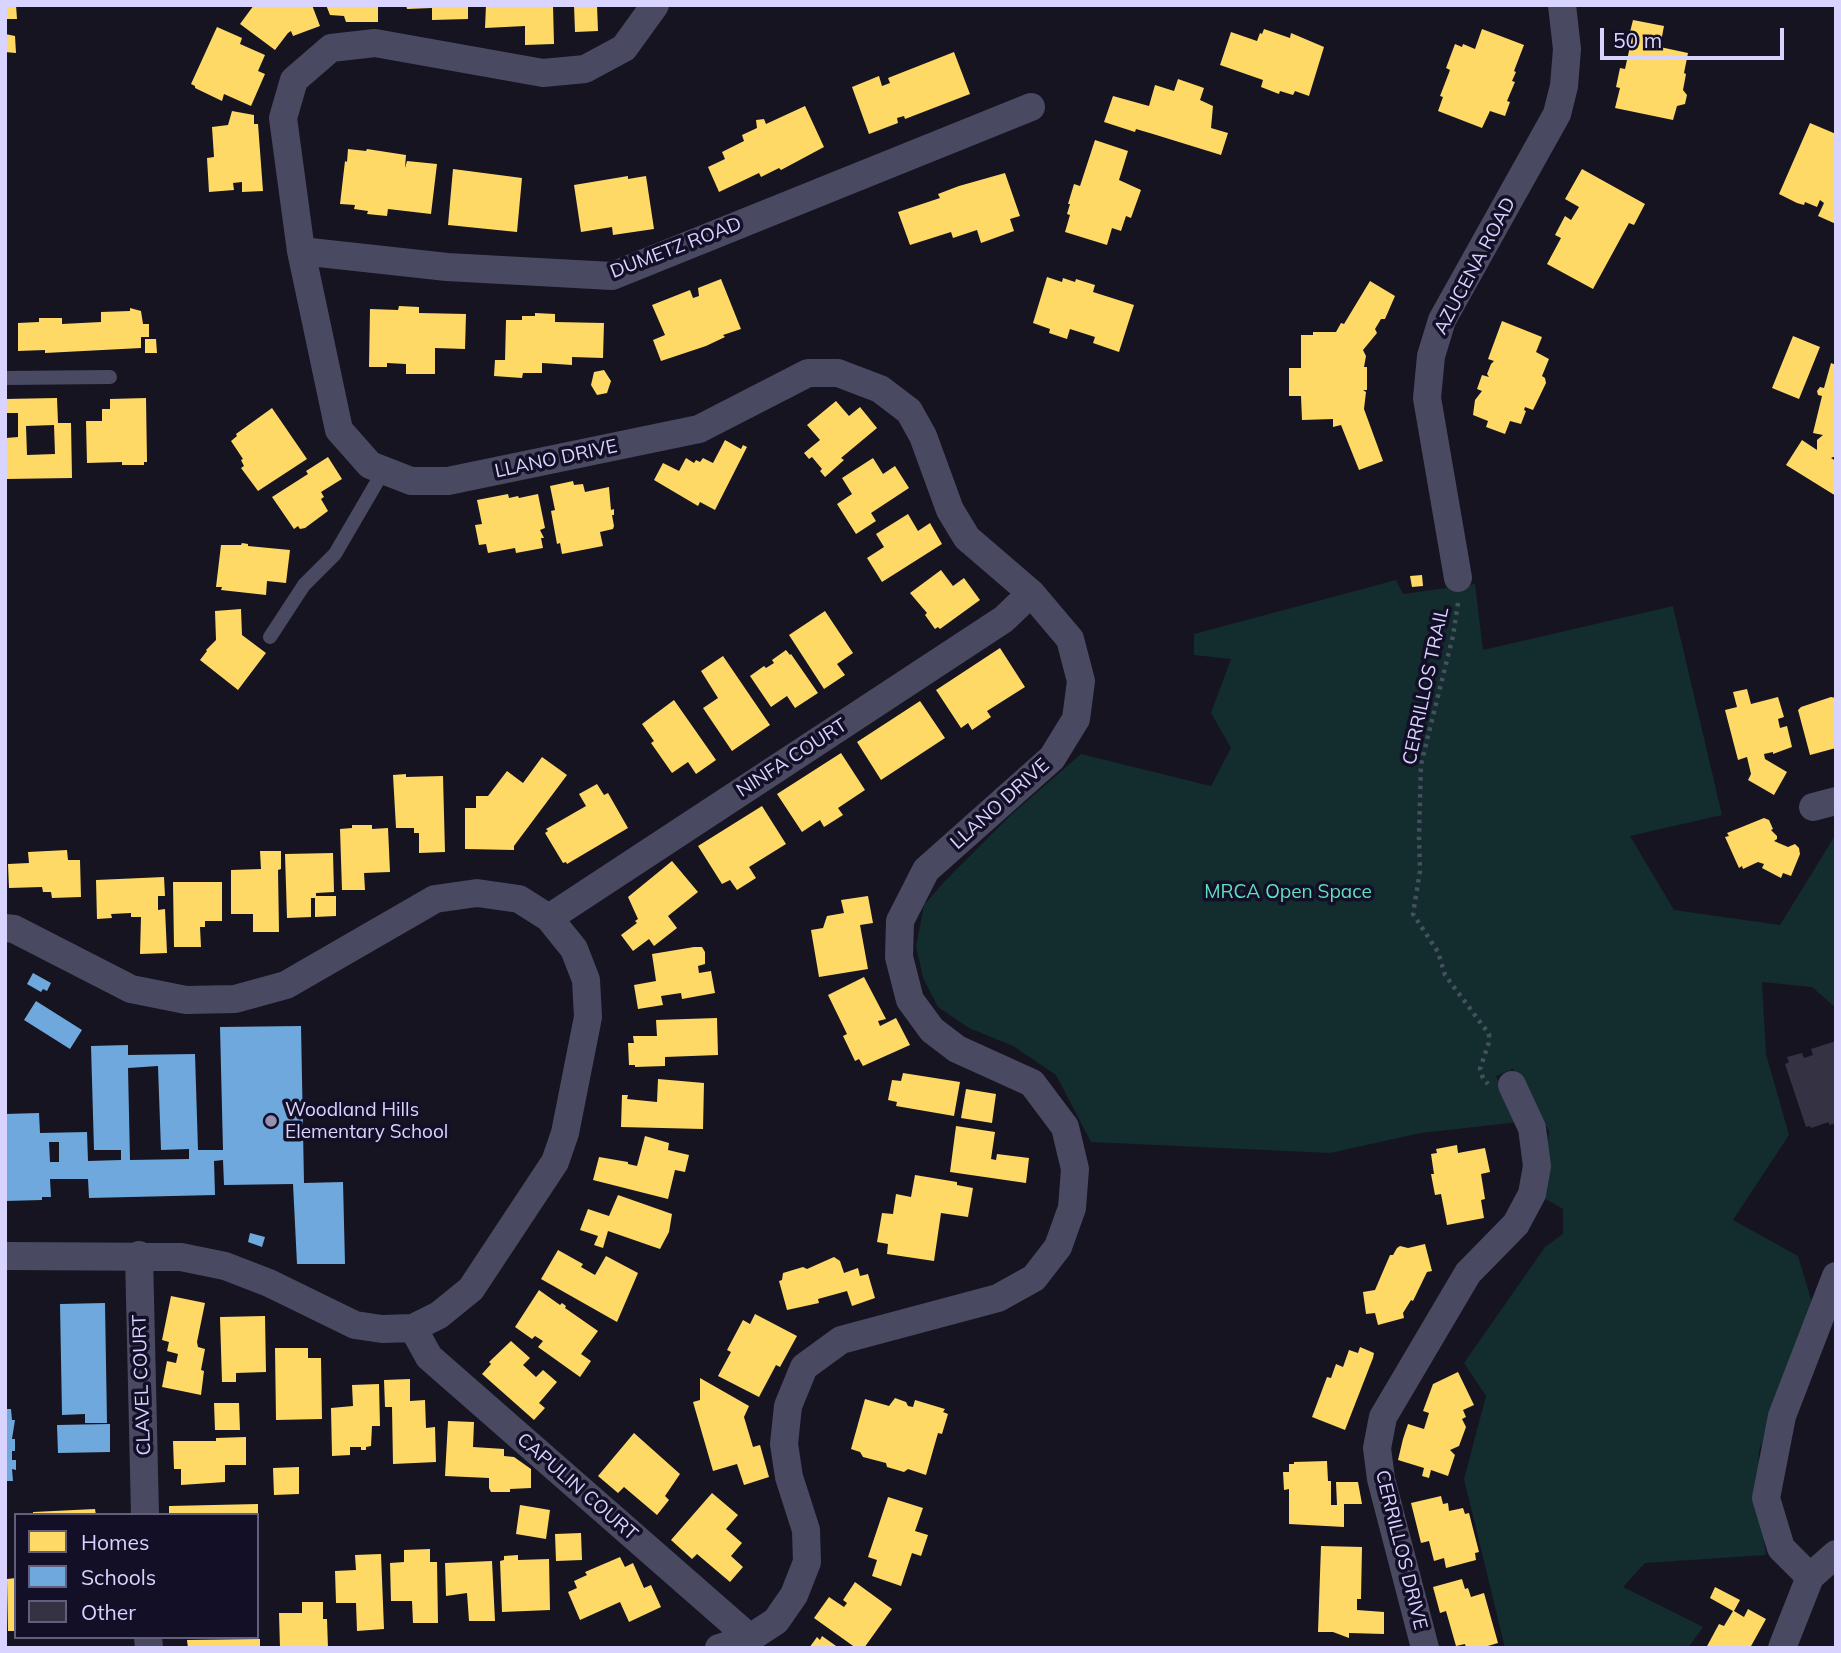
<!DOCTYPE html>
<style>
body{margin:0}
#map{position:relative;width:1841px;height:1653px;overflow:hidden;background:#161421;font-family:Mulish,sans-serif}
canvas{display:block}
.frame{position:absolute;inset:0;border:7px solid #d9d4ff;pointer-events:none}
.legend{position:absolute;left:14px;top:1513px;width:245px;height:126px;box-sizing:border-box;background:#130f26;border:2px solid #625e7d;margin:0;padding:9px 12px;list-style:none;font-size:21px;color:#d9d4ff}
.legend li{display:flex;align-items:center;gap:14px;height:35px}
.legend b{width:35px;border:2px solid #625e7d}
.scale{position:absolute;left:1600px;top:28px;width:184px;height:32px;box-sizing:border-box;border:4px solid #d9d4ff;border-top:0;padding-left:9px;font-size:21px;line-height:24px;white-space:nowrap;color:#d9d4ff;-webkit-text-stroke:5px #130f26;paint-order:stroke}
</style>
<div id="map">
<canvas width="1841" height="1653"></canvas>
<div class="frame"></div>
<ul class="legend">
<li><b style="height:19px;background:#ffd966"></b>Homes</li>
<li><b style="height:19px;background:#6fa8dc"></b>Schools</li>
<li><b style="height:19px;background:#343243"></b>Other</li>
</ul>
<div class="scale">50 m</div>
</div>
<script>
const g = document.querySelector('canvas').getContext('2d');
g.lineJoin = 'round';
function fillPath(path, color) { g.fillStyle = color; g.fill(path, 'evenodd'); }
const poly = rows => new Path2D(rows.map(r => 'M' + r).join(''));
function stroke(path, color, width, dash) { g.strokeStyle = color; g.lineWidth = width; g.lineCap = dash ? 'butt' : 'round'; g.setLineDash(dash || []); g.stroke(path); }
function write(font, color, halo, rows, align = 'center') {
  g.font = font + ' Mulish,sans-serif'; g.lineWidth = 7; g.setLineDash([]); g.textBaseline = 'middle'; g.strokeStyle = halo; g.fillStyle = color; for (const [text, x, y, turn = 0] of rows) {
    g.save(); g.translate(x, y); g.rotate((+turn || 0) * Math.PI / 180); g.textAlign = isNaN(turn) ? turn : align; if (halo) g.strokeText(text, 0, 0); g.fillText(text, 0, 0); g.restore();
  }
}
const green = poly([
 [1396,580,1403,594,1475,584,1483,650,1673,606,1722,815,1630,836,1674,910,1780,925,1836,834,1836,1008,1812,987,1762,982,1766,1054,1789,1135,1733,1220,1798,1256,1813,1306,1759,1451,1758,1499,1766,1555,1645,1563,1623,1587,1703,1627,1688,1648,1505,1648,1464,1479,1486,1396,1464,1363,1545,1247,1563,1234,1563,1209,1542,1197,1549,1131,1513,1069,1496,1076,1519,1122,1421,1133,1330,1153,1091,1142,1056,1075,1013,1046,969,1028,938,1007,923,978,916,946,924,905,944,882,1012,814,1081,754,1211,786,1231,748,1211,713,1231,659,1194,655,1194,634]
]);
const homes = poly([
 [5,5,16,5,17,19,5,19],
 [254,5,312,5,320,26,293,36,291,31,288,33,275,50,240,24],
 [326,5,378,5,378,22,346,22,344,16,330,15],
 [406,5,468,5,468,19,432,20,432,8,407,9],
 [486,5,553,5,554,44,525,45,525,26,485,28],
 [574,5,597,5,598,31,575,32],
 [1633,20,1664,26,1660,47,1688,53,1684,73,1686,74,1683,90,1687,95,1685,104,1677,106,1673,120,1615,108,1620,88,1616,87,1620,68,1625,69,1633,33,1630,32],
 [217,27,242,38,240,44,265,55,258,71,265,74,251,106,224,94,222,101,195,88,195,86,191,84],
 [1264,29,1290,38,1291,33,1324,47,1309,96,1295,91,1293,95,1280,91,1279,94,1261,87,1263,80,1220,65,1231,32,1257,41,1260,33,1262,34],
 [1482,29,1524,45,1514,71,1516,72,1512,81,1515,82,1507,101,1510,102,1505,116,1490,111,1482,128,1438,111,1443,97,1440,96,1450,70,1446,68,1455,44,1462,47,1463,44,1475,49],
 [5,34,15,36,16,53,5,52],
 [954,52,970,94,905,119,904,116,897,118,898,123,869,134,852,87,879,76,882,86,890,83,888,78],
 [1178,79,1204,88,1200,100,1213,106,1211,128,1228,133,1221,155,1153,134,1136,129,1135,132,1104,122,1113,96,1149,106,1155,85,1174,91],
 [805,106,824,147,781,170,779,168,761,177,759,173,719,192,708,167,725,159,722,152,744,141,742,135,757,128,756,120,764,119,766,124],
 [232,111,254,115,254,124,258,124,263,191,242,192,242,182,233,183,234,190,209,192,207,158,214,157,212,127,228,125],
 [1810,123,1836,134,1836,224,1818,216,1824,203,1820,200,1817,207,1805,202,1804,205,1797,203,1779,194],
 [1095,140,1128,151,1119,180,1141,190,1131,218,1126,216,1121,231,1112,228,1107,245,1065,232,1070,215,1067,214,1070,204,1068,204,1074,184,1080,186],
 [348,149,366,151,367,149,406,155,405,168,407,161,437,164,431,214,388,209,387,216,367,214,368,211,354,209,355,205,340,204,345,161,347,162],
 [453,169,522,178,517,232,448,225],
 [1582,169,1645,204,1634,225,1629,223,1593,289,1547,264,1561,238,1555,235,1565,216,1571,220,1579,207,1565,199],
 [1005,173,1020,216,1010,219,1014,231,981,243,977,230,953,238,951,232,910,245,898,212,940,198,938,194,959,186],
 [628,176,628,179,646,176,654,229,613,235,612,227,581,232,574,185],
 [1047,277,1062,282,1063,278,1075,282,1076,279,1095,285,1093,292,1134,305,1119,352,1093,343,1095,337,1070,329,1067,339,1049,333,1050,329,1033,323],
 [721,279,741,329,723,335,725,337,706,346,661,361,653,340,665,335,652,305,690,290,693,298,699,296,698,288],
 [1370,281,1395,296,1385,319,1381,319,1375,329,1377,333,1363,350,1366,356,1364,367,1367,367,1367,390,1363,390,1366,392,1364,409,1383,461,1359,470,1341,425,1333,427,1333,419,1302,420,1301,396,1289,396,1289,368,1301,368,1301,335,1313,335,1313,332,1336,332,1341,323,1344,324],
 [399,306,419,307,419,313,466,314,465,349,435,348,435,374,406,374,406,364,387,363,387,367,369,367,370,309,398,310],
 [130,308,141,311,143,324,149,324,149,337,141,337,141,348,45,353,45,350,18,351,18,323,39,322,39,318,62,318,62,324,101,322,101,312,130,311],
 [535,313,555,314,555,322,604,323,603,358,572,357,572,365,542,363,542,373,523,373,522,378,494,376,495,360,505,360,506,320,522,320,522,316,535,316],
 [1502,321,1542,337,1536,352,1549,359,1542,376,1545,378,1546,383,1533,410,1525,407,1524,410,1526,411,1521,424,1510,421,1505,434,1486,427,1488,421,1473,415,1475,400,1482,391,1477,389,1482,375,1489,377,1487,374,1491,364,1494,361,1488,359],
 [1793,336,1820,347,1799,399,1772,388],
 [145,339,156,339,157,353,145,353],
 [1831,363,1836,365,1836,456,1831,458,1836,461,1836,496,1786,465,1802,440,1817,450,1817,440,1823,435,1813,433,1822,396,1818,395,1817,391,1820,387,1824,388],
 [604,370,611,381,607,393,597,395,591,385,594,372],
 [57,398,58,423,71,423,72,478,6,479,6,438,18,437,18,413,5,413,5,399],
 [54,425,55,454,27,455,26,426],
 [146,398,147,462,144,462,144,465,122,465,122,462,87,463,86,421,102,421,102,409,110,409,110,399],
 [836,401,849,416,860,407,877,428,841,458,844,460,825,477,820,471,822,469,812,457,809,459,804,453,820,440,807,425],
 [272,408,307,459,258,491,241,468,244,466,241,460,243,459,231,441,237,436,236,434],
 [725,440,741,449,743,445,747,447,715,510,700,502,698,506,654,480,663,463,679,471,686,458,694,463,696,460,700,462,703,458,713,463],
 [328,457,342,479,321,492,324,497,321,499,328,511,305,528,300,529,298,526,294,529,272,497,308,474,306,471],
 [873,458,883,474,895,466,909,488,871,513,876,521,856,534,837,504,852,494,842,478],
 [573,481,574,485,583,484,585,492,609,487,611,510,614,509,614,515,612,515,614,526,613,529,600,532,603,546,562,554,560,543,557,544,551,511,555,510,550,486],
 [508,494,509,498,518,496,519,498,538,494,545,528,540,530,544,538,541,538,543,548,516,553,515,548,488,553,486,544,479,545,475,525,482,524,477,500],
 [908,514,918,531,930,523,942,544,882,582,867,558,884,547,876,534],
 [242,543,248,544,248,546,290,550,286,583,267,581,266,595,221,590,222,587,216,587,221,545,241,545],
 [941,570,953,586,964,578,980,600,940,629,938,627,935,629,925,615,927,613,910,593],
 [1422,575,1423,586,1412,587,1410,576],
 [241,609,242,635,266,653,238,690,200,660,207,651,206,650,216,640,215,611],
 [825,611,853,653,837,664,845,675,824,689,789,635],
 [1000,648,1025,687,987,711,991,717,972,730,968,723,961,728,936,690],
 [786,650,790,655,791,654,818,693,795,708,787,696,771,707,750,676,764,666,766,668,774,663,772,660],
 [723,656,770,725,732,751,703,708,718,698,701,671],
 [1747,689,1751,704,1778,697,1784,717,1778,719,1780,728,1787,726,1792,747,1773,754,1773,752,1764,754,1765,759,1787,772,1774,795,1748,780,1751,774,1747,757,1738,760,1725,710,1737,707,1733,692],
 [1831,697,1836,698,1836,748,1810,755,1798,710,1801,707],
 [674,700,716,760,696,774,688,762,672,773,651,743,654,741,642,724],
 [920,701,945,738,881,780,857,742],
 [841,753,865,790,838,808,843,815,824,827,820,820,802,832,777,794],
 [542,757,567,775,514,846,514,850,465,849,465,808,476,808,476,796,488,796,507,771,523,783],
 [406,774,406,777,443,776,445,852,419,853,419,833,414,833,414,828,396,828,393,775],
 [597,784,604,795,608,793,628,828,567,864,566,862,563,863,545,833,548,831,546,829,586,806,579,794],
 [762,806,786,844,749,867,756,878,737,890,730,880,722,884,698,846],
 [1764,818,1769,820,1773,829,1771,830,1777,836,1777,839,1774,841,1788,847,1795,844,1799,848,1800,854,1791,876,1783,873,1781,878,1762,868,1764,864,1758,862,1743,869,1742,866,1739,868,1725,837,1729,836,1727,833],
 [352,825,372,825,372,829,388,828,390,872,364,873,365,890,342,890,340,829,352,828],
 [67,850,68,860,80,860,81,897,52,898,51,892,43,892,42,887,9,888,8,864,29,863,28,852],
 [260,851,281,851,281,869,278,870,279,932,253,932,253,914,231,914,231,870,261,869],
 [333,853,334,892,316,893,316,896,336,896,336,916,315,917,315,898,311,898,311,917,287,918,285,854],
 [672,861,698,892,668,916,677,928,654,946,649,939,633,951,621,935,637,923,635,921,638,919,628,897],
 [164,877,165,896,158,896,158,910,165,909,167,953,140,954,141,917,131,917,131,913,111,914,112,918,97,919,96,880],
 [173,882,222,882,222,921,205,921,205,927,200,927,201,947,174,947],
 [868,896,873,923,860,925,868,969,819,977,811,930,823,928,827,916,844,913,841,900],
 [694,947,702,947,705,952,705,964,698,966,699,973,711,971,715,993,682,999,681,993,661,996,663,1005,638,1009,634,985,656,981,652,954],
 [864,977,886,1019,878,1021,880,1026,896,1018,910,1045,863,1066,859,1059,855,1061,843,1036,847,1034,828,995],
 [717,1018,718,1055,665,1057,665,1066,635,1067,635,1065,629,1065,628,1043,634,1043,633,1036,657,1036,656,1020],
 [903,1073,960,1082,954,1116,896,1106,897,1102,888,1100,892,1080,901,1081],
 [658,1079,704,1083,703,1129,621,1127,622,1095,628,1095,627,1099,657,1102],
 [966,1089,996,1094,992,1123,961,1118],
 [956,1126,995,1132,991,1159,996,1160,997,1154,1029,1158,1026,1183,950,1172],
 [645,1136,669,1143,668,1150,689,1155,685,1172,675,1170,668,1199,593,1180,599,1157,628,1162,628,1164,637,1166],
 [1457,1145,1458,1153,1485,1148,1490,1172,1481,1174,1485,1199,1481,1200,1484,1218,1447,1225,1441,1194,1435,1195,1431,1174,1434,1174,1431,1154,1437,1153,1436,1149],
 [915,1175,957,1182,957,1185,973,1188,968,1217,941,1213,934,1261,887,1254,888,1244,877,1242,882,1213,893,1214,896,1194,911,1197],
 [618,1195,672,1214,669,1232,660,1249,608,1231,603,1248,594,1245,598,1236,580,1230,588,1209,609,1216],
 [1425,1244,1432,1271,1427,1272,1413,1301,1411,1300,1403,1313,1404,1318,1378,1325,1375,1313,1366,1314,1363,1292,1375,1290,1390,1255,1393,1255,1397,1248,1400,1246,1408,1248],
 [558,1250,583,1264,581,1267,595,1275,606,1256,638,1273,617,1322,541,1279],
 [834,1257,840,1261,844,1273,858,1268,860,1276,868,1274,875,1298,852,1306,847,1291,818,1299,819,1303,787,1310,779,1281,782,1280,783,1273,803,1267,807,1269],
 [539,1290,560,1305,562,1303,566,1306,565,1308,598,1331,581,1354,591,1361,580,1377,538,1347,543,1341,535,1336,532,1339,515,1327],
 [171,1296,205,1303,197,1342,198,1347,205,1349,201,1370,204,1371,201,1395,162,1387,167,1361,176,1363,178,1354,167,1351,169,1342,162,1340],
 [755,1314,797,1336,780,1367,776,1365,759,1397,718,1376,731,1352,727,1350,743,1320,750,1324],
 [265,1316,266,1372,236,1373,236,1382,222,1382,220,1317],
 [511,1341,530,1358,523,1365,536,1377,543,1370,557,1382,539,1403,545,1408,534,1420,482,1374,491,1364,489,1362],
 [1360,1347,1374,1353,1373,1358,1345,1430,1312,1417,1327,1377,1331,1378,1336,1364,1343,1367,1349,1350,1358,1353],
 [275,1348,308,1348,308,1358,321,1358,322,1419,276,1420],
 [1458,1372,1474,1405,1463,1410,1466,1417,1462,1419,1466,1427,1459,1446,1450,1450,1455,1455,1448,1476,1431,1470,1429,1478,1422,1476,1424,1468,1398,1460,1403,1439,1408,1424,1424,1429,1429,1413,1423,1411,1433,1384],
 [700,1378,749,1406,744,1417,753,1447,760,1445,769,1477,744,1485,737,1464,713,1471,693,1402,700,1400],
 [410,1379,410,1401,425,1400,426,1428,435,1427,436,1462,393,1464,392,1407,385,1407,384,1380],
 [379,1384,380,1426,372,1426,371,1446,366,1447,366,1450,361,1450,361,1447,350,1447,350,1455,332,1456,331,1408,353,1406,352,1385],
 [895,1398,906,1402,908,1406,913,1407,915,1400,945,1409,943,1412,948,1414,942,1434,938,1433,926,1475,908,1469,904,1472,887,1467,886,1463,863,1457,860,1452,851,1449,865,1399,889,1406],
 [214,1403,239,1403,240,1430,215,1430],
 [448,1421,474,1422,473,1447,504,1449,504,1456,514,1457,531,1469,531,1488,510,1489,510,1492,491,1492,489,1488,489,1478,445,1476],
 [634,1433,680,1474,665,1496,669,1500,657,1515,624,1487,618,1493,598,1476],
 [246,1437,246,1465,225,1465,225,1482,181,1485,181,1469,174,1469,173,1441,216,1441,216,1438],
 [1327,1461,1328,1481,1331,1481,1331,1505,1337,1505,1336,1482,1358,1482,1362,1504,1344,1504,1344,1527,1289,1524,1289,1489,1284,1490,1283,1472,1289,1472,1289,1464,1294,1464,1294,1462],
 [299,1467,299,1494,274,1495,273,1468],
 [712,1493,738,1515,726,1529,742,1543,731,1556,743,1567,730,1582,697,1554,692,1559,671,1540],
 [1441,1496,1443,1504,1448,1503,1449,1511,1463,1508,1465,1514,1469,1513,1479,1552,1475,1553,1476,1560,1446,1568,1444,1558,1434,1561,1429,1541,1421,1543,1411,1503],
 [888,1497,923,1508,915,1531,928,1535,921,1556,912,1553,901,1586,872,1576,877,1560,868,1557],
 [258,1504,258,1515,169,1515,169,1506],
 [520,1505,550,1510,546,1539,516,1534],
 [95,1509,96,1515,33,1515,33,1512],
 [581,1533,582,1560,556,1561,555,1534],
 [1321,1546,1362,1547,1361,1599,1357,1599,1357,1610,1384,1612,1384,1634,1349,1633,1349,1638,1333,1632,1318,1632],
 [430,1549,430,1562,437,1562,438,1623,413,1623,412,1601,391,1601,390,1563,404,1562,404,1550],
 [381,1554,384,1629,357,1631,356,1603,336,1603,335,1571,356,1570,355,1555],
 [518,1555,518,1560,549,1559,550,1610,502,1612,500,1561,504,1560,504,1556],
 [620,1557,625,1567,633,1563,644,1588,651,1585,661,1607,629,1622,620,1602,580,1620,568,1592,577,1588,574,1581,587,1575,585,1572],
 [492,1561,495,1621,469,1621,467,1593,446,1596,445,1563],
 [16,1578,16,1631,8,1631,7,1579],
 [1462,1579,1465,1589,1468,1588,1471,1597,1484,1593,1498,1643,1481,1648,1466,1648,1465,1644,1456,1646,1446,1611,1440,1613,1433,1587],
 [855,1582,892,1609,864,1648,856,1648,814,1618,829,1597,844,1607,847,1603,843,1600],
 [1715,1587,1740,1600,1734,1611,1744,1617,1748,1609,1766,1619,1750,1648,1706,1648,1719,1624,1724,1626,1733,1611,1710,1598],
 [302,1602,323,1602,323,1619,327,1619,328,1648,280,1648,279,1613,302,1613],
 [822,1636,839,1648,809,1648,817,1637,820,1640],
 [260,1639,260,1648,188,1648,187,1640]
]);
const schools = poly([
 [33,973,51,983,47,991,43,989,41,992,27,984],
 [36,1001,82,1030,70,1049,24,1020],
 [301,1026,304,1183,343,1182,345,1264,297,1264,293,1184,224,1185,223,1160,214,1161,215,1195,89,1198,88,1179,50,1179,51,1197,42,1197,42,1200,5,1201,5,1114,39,1113,40,1133,87,1132,88,1161,121,1160,121,1150,94,1150,91,1046,128,1045,128,1055,195,1054,198,1150,223,1150,220,1027],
 [158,1066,161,1150,189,1149,189,1159,130,1160,128,1068],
 [49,1142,59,1142,59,1162,50,1162],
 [250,1233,265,1237,262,1247,248,1242],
 [105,1303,107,1423,85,1423,85,1414,62,1415,60,1304],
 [5,1409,11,1409,12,1420,15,1420,12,1439,15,1439,15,1451,12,1451,12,1460,16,1460,16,1470,12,1469,13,1481,5,1481],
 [110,1424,110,1452,58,1453,57,1425]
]);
const building = poly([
 [1836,1041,1836,1123,1829,1125,1829,1122,1811,1128,1810,1126,1806,1127,1785,1064,1789,1062,1787,1057,1802,1053,1804,1058,1813,1055,1811,1049]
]);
const path = poly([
 [1458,603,1453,636,1421,764,1419,837,1420,871,1413,914,1438,952,1445,975,1489,1034,1489,1042,1480,1069,1483,1078,1488,1084]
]);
const lane = poly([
 [5,378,110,377],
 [270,637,304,585,335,554,384,470]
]);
const street = poly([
 [655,5,624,48,585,69,543,73,375,43,331,48,294,80,283,118,301,251,339,430,370,465,411,481,448,481,699,429,808,373,838,373,880,389,909,411,923,436,950,510,967,538,1031,593,1070,639,1081,681,1076,719,1052,758,926,870,900,921,899,957,910,1000,932,1030,957,1049,1032,1083,1065,1127,1075,1169,1072,1208,1058,1247,1034,1278,998,1298,841,1340,804,1367,788,1406,784,1444,789,1477,806,1530,807,1562,794,1595,776,1621,750,1638,719,1648],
 [301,251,447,267,612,276,1031,107],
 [1458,578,1427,398,1431,356,1442,320,1557,114,1564,86,1567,49,1562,5],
 [1813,807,1836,801],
 [549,918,1004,619,1031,593],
 [5,928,14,929,131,989,186,1000,235,999,286,985,435,899,477,893,519,899,549,918,574,949,586,980,588,1017,565,1133,555,1162,471,1289,439,1315,413,1328,382,1329,355,1325,269,1283,225,1266,181,1257,5,1256],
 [139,1255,145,1515],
 [413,1328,429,1357,750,1638],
 [1810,1577,1781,1548,1766,1498,1782,1416,1836,1276],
 [148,1637,149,1648],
 [1425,1648,1381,1479,1377,1448,1383,1417,1468,1273,1516,1224,1532,1194,1537,1166,1532,1128,1512,1085],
 [1782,1648,1810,1577,1836,1554]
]);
const markers = [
 [271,1121,7,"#9591b1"]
];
const streetNames = [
 ["DUMETZ ROAD",676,248,-21],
 ["AZUCENA ROAD",1475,266,-62],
 ["LLANO DRIVE",556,459,-12],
 ["CERRILLOS TRAIL",1426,686,-78],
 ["NINFA COURT",792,758,-33],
 ["LLANO DRIVE",1000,804,-42],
 ["CLAVEL COURT",142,1385,-92],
 ["CAPULIN COURT",577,1487,41],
 ["CERRILLOS DRIVE",1401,1550,76]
];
const parkNames = [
 ["MRCA Open Space",1288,892]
];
const poiNames = [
 ["Woodland Hills",285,1110],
 ["Elementary School",285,1132]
];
fillPath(green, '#132c2d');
fillPath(homes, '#ffd966');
fillPath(schools, '#6fa8dc');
fillPath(building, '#343243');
stroke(path, '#44505f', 4.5, [3.5, 5]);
stroke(lane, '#4a4962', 14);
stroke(street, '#4a4962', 28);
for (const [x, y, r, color] of markers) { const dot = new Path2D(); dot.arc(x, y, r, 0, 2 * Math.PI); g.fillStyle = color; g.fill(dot); stroke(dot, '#130f26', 2.5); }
write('19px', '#d9d4ff', '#130f26', streetNames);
write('19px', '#5fe0c0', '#130f26', parkNames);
write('19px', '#d9d4ff', '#130f26', poiNames, 'left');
</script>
